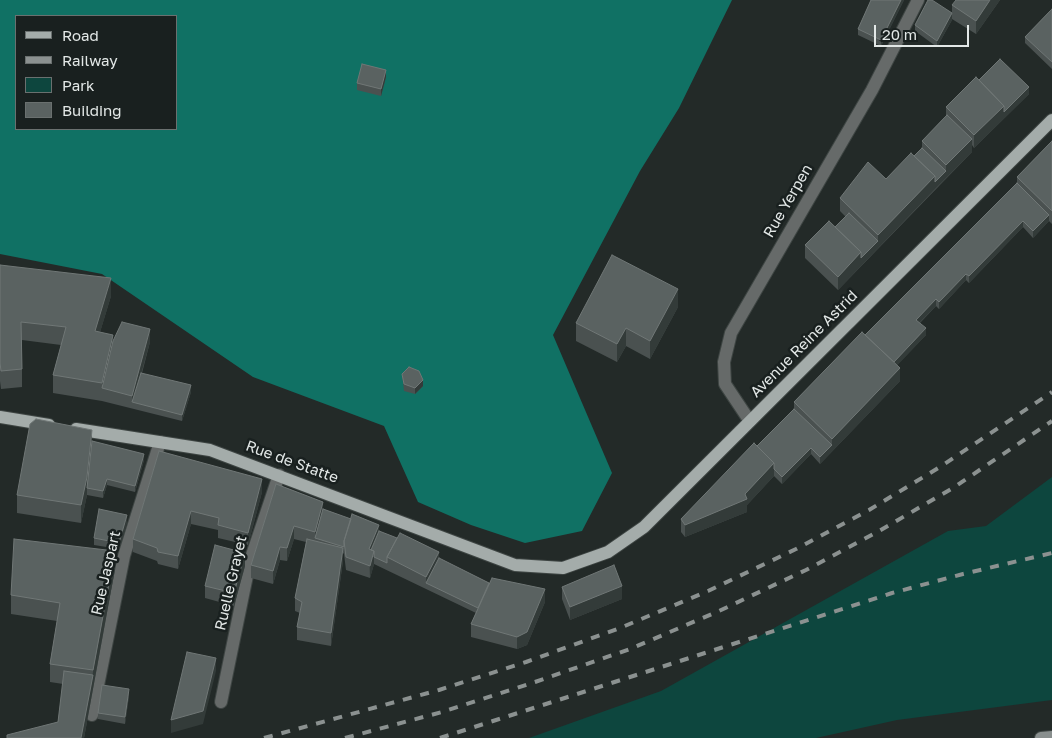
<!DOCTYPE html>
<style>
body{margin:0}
#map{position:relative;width:1052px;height:738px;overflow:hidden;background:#232a28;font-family:"Golos Text",sans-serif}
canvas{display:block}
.legend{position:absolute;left:15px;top:15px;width:162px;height:115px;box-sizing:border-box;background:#19201f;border:1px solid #6a706f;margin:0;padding:6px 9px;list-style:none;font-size:15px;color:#e3e8e7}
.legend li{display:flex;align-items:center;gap:10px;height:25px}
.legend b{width:25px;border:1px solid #6a706f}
.scale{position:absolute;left:874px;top:25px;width:95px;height:22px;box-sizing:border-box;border:2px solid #e3e8e7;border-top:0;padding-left:6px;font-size:15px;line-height:18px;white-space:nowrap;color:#e3e8e7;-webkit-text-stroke:4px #19201f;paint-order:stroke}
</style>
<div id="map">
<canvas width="1052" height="738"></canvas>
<ul class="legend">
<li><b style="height:6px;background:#a4acaa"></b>Road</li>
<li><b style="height:6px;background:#8b9190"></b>Railway</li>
<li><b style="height:14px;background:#0d463e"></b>Park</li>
<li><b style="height:14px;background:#5a6261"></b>Building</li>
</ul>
<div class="scale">20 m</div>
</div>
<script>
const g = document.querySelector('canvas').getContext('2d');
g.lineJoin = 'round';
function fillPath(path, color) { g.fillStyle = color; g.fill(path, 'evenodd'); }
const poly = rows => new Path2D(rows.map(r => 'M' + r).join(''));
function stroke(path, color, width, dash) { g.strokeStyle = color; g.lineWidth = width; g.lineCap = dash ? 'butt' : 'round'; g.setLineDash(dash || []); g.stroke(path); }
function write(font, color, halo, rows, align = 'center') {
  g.font = font + ' "Golos Text",sans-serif'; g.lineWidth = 5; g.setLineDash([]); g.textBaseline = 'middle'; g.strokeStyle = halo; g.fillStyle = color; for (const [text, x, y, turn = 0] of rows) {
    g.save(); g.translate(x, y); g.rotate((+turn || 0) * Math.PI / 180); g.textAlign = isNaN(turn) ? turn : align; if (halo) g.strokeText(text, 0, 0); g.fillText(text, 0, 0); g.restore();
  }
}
const green = poly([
 [1052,477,1052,700,897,720,816,738,529,738,661,691,948,531,986,526]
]);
const forest = poly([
 [0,0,732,0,679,108,640,171,553,335,612,473,582,531,525,543,471,525,418,502,384,426,253,377,102,274,0,254],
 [16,16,176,16,176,129,16,129]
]);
const lane = poly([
 [221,702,250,561,279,475],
 [92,715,124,556,160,442]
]);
const street = poly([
 [749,420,725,384,724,362,731,333,872,90,918,0]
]);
const secondary = poly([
 [1041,738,1052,737]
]);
const primary = poly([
 [0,417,49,425],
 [76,429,210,450,515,565,563,568,608,552,644,527,1052,120]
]);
const rail = poly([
 [264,738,439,690,526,662,620,628,708,591,796,549,869,510,940,467,1052,392],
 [345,738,442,712,535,682,630,649,719,611,806,570,879,531,953,488,1052,421],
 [440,738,892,593,963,574,1052,553]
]);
const wall = poly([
 [871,0,904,0,881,46,858,35,858,29],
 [1000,0,976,34,952,19,952,20,937,47,915,31,915,25,952,13,952,5],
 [1052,9,1052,69,1025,43,1025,37],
 [386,77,381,96,357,90,357,83],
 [979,80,1029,94,974,148,972,145,972,152,838,290,805,258,805,245,835,227,846,217,840,211,840,198,886,179,914,156,922,148,922,141,946,116,946,107],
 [1052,141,1052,224,1049,221,1033,238,1023,227,969,283,966,280,939,309,936,306,920,323,926,335,897,365,900,381,820,464,811,454,782,484,774,476,747,505,747,512,685,537,681,532,681,519,757,446,794,409,794,402,865,335,1017,183,1017,177],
 [0,265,111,296,100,332,113,341,150,342,142,373,191,392,182,421,102,401,53,393,53,375,61,345,22,340,22,387,1,389,0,381],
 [678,307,650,359,626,346,617,362,576,341,576,323],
 [402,374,423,386,415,394,404,391],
 [92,441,144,460,135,492,107,485,103,498,87,495,81,523,17,513,17,495],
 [159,451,262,492,248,545,218,538,218,530,191,524,178,569,158,564,157,561,133,552,133,539],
 [276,484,323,509,379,531,489,583,545,602,527,645,517,649,471,637,471,624,476,613,374,564,370,578,346,570,344,554,343,553,343,561,331,646,297,640,297,627,300,613,295,611,295,598,306,542,294,539,287,561,280,560,273,584,251,578,251,565],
 [127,522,119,549,94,545,94,538],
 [245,566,234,606,205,598,205,586],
 [115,569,84,738,58,722,63,684,50,682,50,664,57,621,11,614,11,595],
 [562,587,622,599,570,620,562,599],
 [129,696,125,724,98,719,98,713]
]);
const shadedWall = poly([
 [901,0,904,0,881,46,881,40],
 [990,0,1000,0,976,34,976,21],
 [952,13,952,20,937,47,937,41],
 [386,70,386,77,381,96,381,89],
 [1029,87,1029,94,974,148,974,135,1004,106],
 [972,139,972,152,935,189,935,182,946,171,946,165],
 [935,176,935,189,838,290,838,277,861,252,878,241,878,235],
 [1049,215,1049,221,1033,238,1033,231],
 [1023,221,1023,227,969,283,969,276],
 [966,274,966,280,939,309,939,302],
 [111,278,111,296,95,349,95,331],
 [678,289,678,307,650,359,650,341],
 [936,299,936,306,916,326,916,320],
 [626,328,626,346,617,362,617,344],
 [926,328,926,335,891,372,891,365],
 [150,329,150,342,133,403,132,402,132,396],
 [113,335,113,354,102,388,102,383],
 [900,368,900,381,820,464,820,457,832,445,832,439],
 [423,380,423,386,415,394,415,388],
 [191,385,191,392,182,421,182,415],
 [92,430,92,448,87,488,87,495,81,523,81,505],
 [811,448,811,454,782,484,782,477],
 [144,454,144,460,135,492,135,486],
 [774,463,774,476,747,505,747,512,685,537,685,525,745,494],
 [107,479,107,485,103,498,103,491],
 [262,479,262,492,248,545,248,533],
 [323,502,323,515,315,538,315,545,315,532],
 [191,511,191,524,178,569,178,556],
 [127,515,127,522,119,549,119,543],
 [379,525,379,538,374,552,374,564,370,578,369,549],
 [294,526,294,539,287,561,287,548],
 [280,547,280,560,273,584,273,571],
 [343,548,343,561,331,646,331,633],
 [115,551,115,569,84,738,81,738],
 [439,552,439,565,426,583,426,577],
 [245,553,245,566,234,606,234,593],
 [622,586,622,599,570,620,570,607],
 [545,589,545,602,527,645,517,649,517,637],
 [216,658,216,671,203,724,171,733,171,720],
 [129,689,129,696,125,724,125,717]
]);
const building = poly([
 [871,0,901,0,881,40,858,29,871,0],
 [928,0,932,0,952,13,937,41,915,25,928,0],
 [956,0,990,0,976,21,952,5,956,0],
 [1052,9,1052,62,1025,37,1052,9],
 [1000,59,1029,87,1004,112,1004,106,979,80,1000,59],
 [362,64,386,70,381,89,357,83,362,64],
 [976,77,1004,106,974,135,946,107,976,77],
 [947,115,972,139,946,165,922,141,947,115],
 [1052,141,1052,211,1017,177,1052,141],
 [922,148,946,171,935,182,935,176,914,156,922,148],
 [911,153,935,176,878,235,840,198,868,162,886,179,911,153],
 [1017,183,1049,215,1033,231,1023,221,969,276,966,274,939,302,936,299,916,320,926,328,894,362,865,335,1017,183],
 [849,213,878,241,861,258,861,252,835,227,849,213],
 [829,221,861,252,838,277,805,245,829,221],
 [612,255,678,289,650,341,626,328,617,344,576,323,612,255],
 [0,265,111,278,95,331,113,335,102,383,53,375,66,327,21,322,22,369,1,371,0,363,0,265],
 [122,322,150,329,132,396,102,388,113,341,122,322],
 [862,332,900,368,832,439,794,402,862,332],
 [409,367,419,371,423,380,415,388,404,384,402,374,409,367],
 [141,373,191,385,182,415,132,402,141,373],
 [794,409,832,445,820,457,811,448,782,477,774,469,774,463,757,446,794,409],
 [36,419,92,430,87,477,81,505,17,495,30,424,36,419],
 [92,441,144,454,135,486,107,479,103,491,87,488,92,441],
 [754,443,774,463,745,494,747,499,685,525,681,519,754,443],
 [159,451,262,479,248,533,218,525,219,518,191,511,178,556,158,552,157,548,133,539,159,451],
 [276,484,323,502,315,532,294,526,287,548,280,547,273,571,251,565,276,484],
 [99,509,127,515,119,543,94,538,99,509],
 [323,509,351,519,344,541,344,547,315,538,323,509],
 [352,514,379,525,369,549,374,551,370,566,346,557,344,541,352,514],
 [379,531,397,538,387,557,387,563,374,557,374,551,371,550,379,531],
 [400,533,439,552,426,577,387,557,400,533],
 [14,539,115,551,93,670,50,664,60,603,11,595,14,539],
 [307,539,343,548,331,633,297,627,302,602,295,598,307,539],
 [215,545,245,553,234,593,205,586,215,545],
 [439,558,489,583,478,608,426,583,439,558],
 [614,565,622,586,570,607,562,587,614,565],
 [492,578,545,589,527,632,517,637,471,624,492,578],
 [187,652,216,658,203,711,171,720,187,652],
 [64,671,93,675,81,738,7,738,7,735,58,722,64,671],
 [102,685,129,689,125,717,98,713,102,685]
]);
const streetNames = [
 ["Rue Yerpen",788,201,-60],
 ["Avenue Reine Astrid",804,344,-45],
 ["Rue de Statte",292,462,20],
 ["Rue Jaspart",106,573,-77],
 ["Ruelle Grayet",231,583,-77]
];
fillPath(green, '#0d463e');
fillPath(forest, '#107164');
stroke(lane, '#3e4543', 14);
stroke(street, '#3e4543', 14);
stroke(secondary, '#3e4543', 14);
stroke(primary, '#3e4543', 14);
stroke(lane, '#666a69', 12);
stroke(street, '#666a69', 12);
stroke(secondary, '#898f8e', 12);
stroke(primary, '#a4acaa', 12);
stroke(rail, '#8b9190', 4, [9, 9]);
fillPath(wall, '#4a5150');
fillPath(shadedWall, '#333b39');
fillPath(building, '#5a6261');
stroke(building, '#707776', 1);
write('15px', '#e3e8e7', '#19201f', streetNames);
</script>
